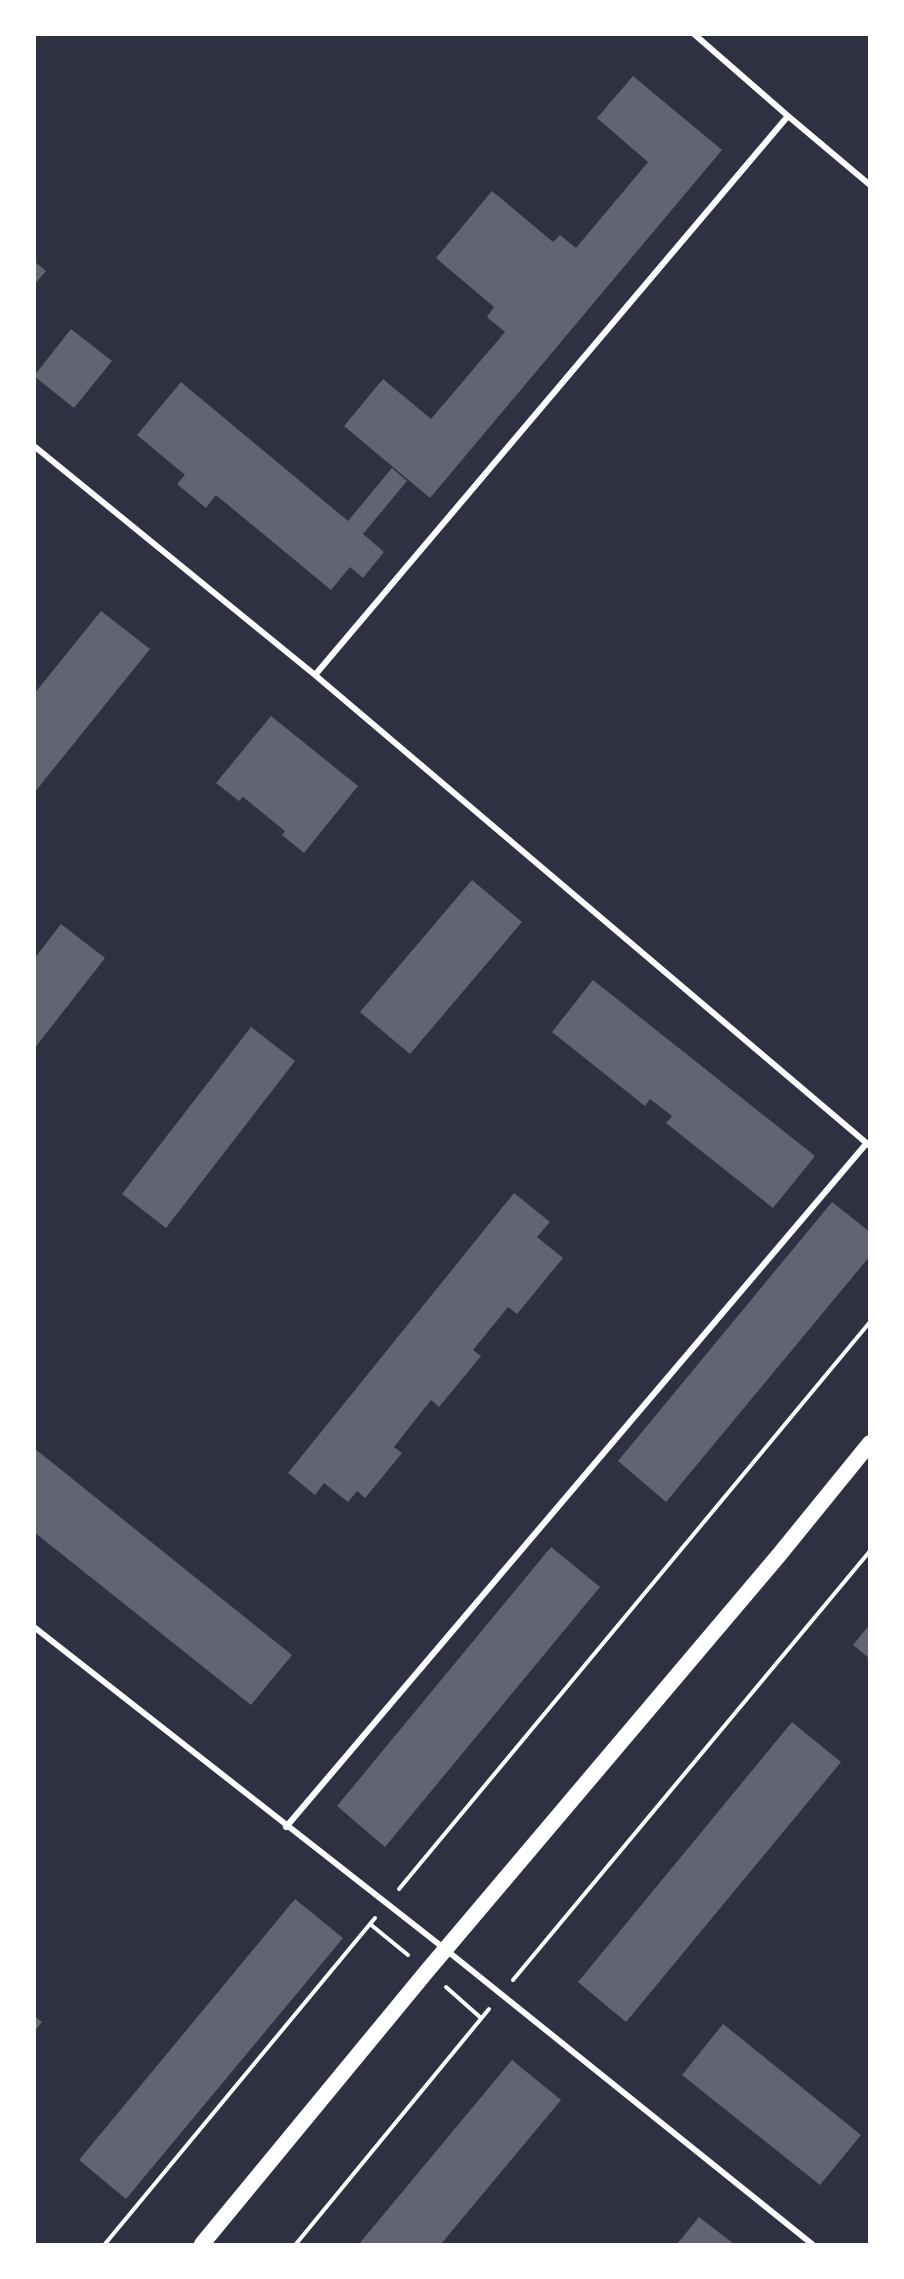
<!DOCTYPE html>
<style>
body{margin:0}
#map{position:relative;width:904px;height:2279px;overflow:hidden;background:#2d3142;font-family:Inter,sans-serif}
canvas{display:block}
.frame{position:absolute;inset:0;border:36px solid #fff;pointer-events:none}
</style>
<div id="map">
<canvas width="904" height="2279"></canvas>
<div class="frame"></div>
</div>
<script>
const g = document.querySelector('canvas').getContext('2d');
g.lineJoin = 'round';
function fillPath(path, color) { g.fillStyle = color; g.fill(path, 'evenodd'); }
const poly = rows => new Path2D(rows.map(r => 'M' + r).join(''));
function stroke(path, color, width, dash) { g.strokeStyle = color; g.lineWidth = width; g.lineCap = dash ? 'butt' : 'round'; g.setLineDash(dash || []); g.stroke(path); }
const building = poly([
 [633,76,722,150,430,498,344,426,383,379,431,419,505,332,487,317,494,307,436,258,492,191,553,242,560,235,576,248,648,162,597,118],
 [34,261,46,271,34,285],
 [71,329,112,361,74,408,34,376],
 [181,382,348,521,392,468,407,481,363,534,384,552,363,578,350,567,331,590,216,495,206,508,177,484,185,475,137,435],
 [101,611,150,649,34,793,34,694],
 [271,716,358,786,304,853,282,835,285,831,243,797,239,801,216,783],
 [472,880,522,922,410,1054,360,1012],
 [61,924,105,958,34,1049,34,959],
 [593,980,815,1156,773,1208,666,1123,672,1116,650,1099,645,1106,552,1032],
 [251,1027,295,1061,166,1228,122,1194],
 [514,1193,550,1222,537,1237,563,1258,517,1314,508,1307,473,1350,481,1356,439,1407,431,1400,394,1447,402,1453,365,1498,357,1491,348,1502,324,1483,315,1495,288,1473],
 [832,1202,870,1232,870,1256,666,1502,618,1461],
 [34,1448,292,1655,251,1705,34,1532],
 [551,1547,600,1587,385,1847,337,1806],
 [870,1624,870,1659,853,1645],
 [792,1722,841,1762,626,2022,578,1982],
 [295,1899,343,1938,126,2199,79,2160],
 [34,2016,42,2022,34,2032],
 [723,2024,861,2135,820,2185,682,2075],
 [512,2060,561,2100,441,2244,359,2244],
 [699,2217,734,2244,677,2244]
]);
const path = poly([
 [399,1889,870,1322],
 [370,1924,408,1955],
 [513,1980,870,1551],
 [446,1987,481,2018],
 [105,2244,375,1918],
 [296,2244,489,2009]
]);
const minor = poly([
 [694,34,788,116],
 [34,446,315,675,870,1146],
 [315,675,788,116,870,185],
 [34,1627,445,1949,812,2244],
 [286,1827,866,1144]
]);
const trunk = poly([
 [202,2244,427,1971,779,1555,870,1443]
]);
fillPath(building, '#626471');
stroke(path, '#fff', 4);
stroke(minor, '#fff', 6);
stroke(trunk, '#fff', 16);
</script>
